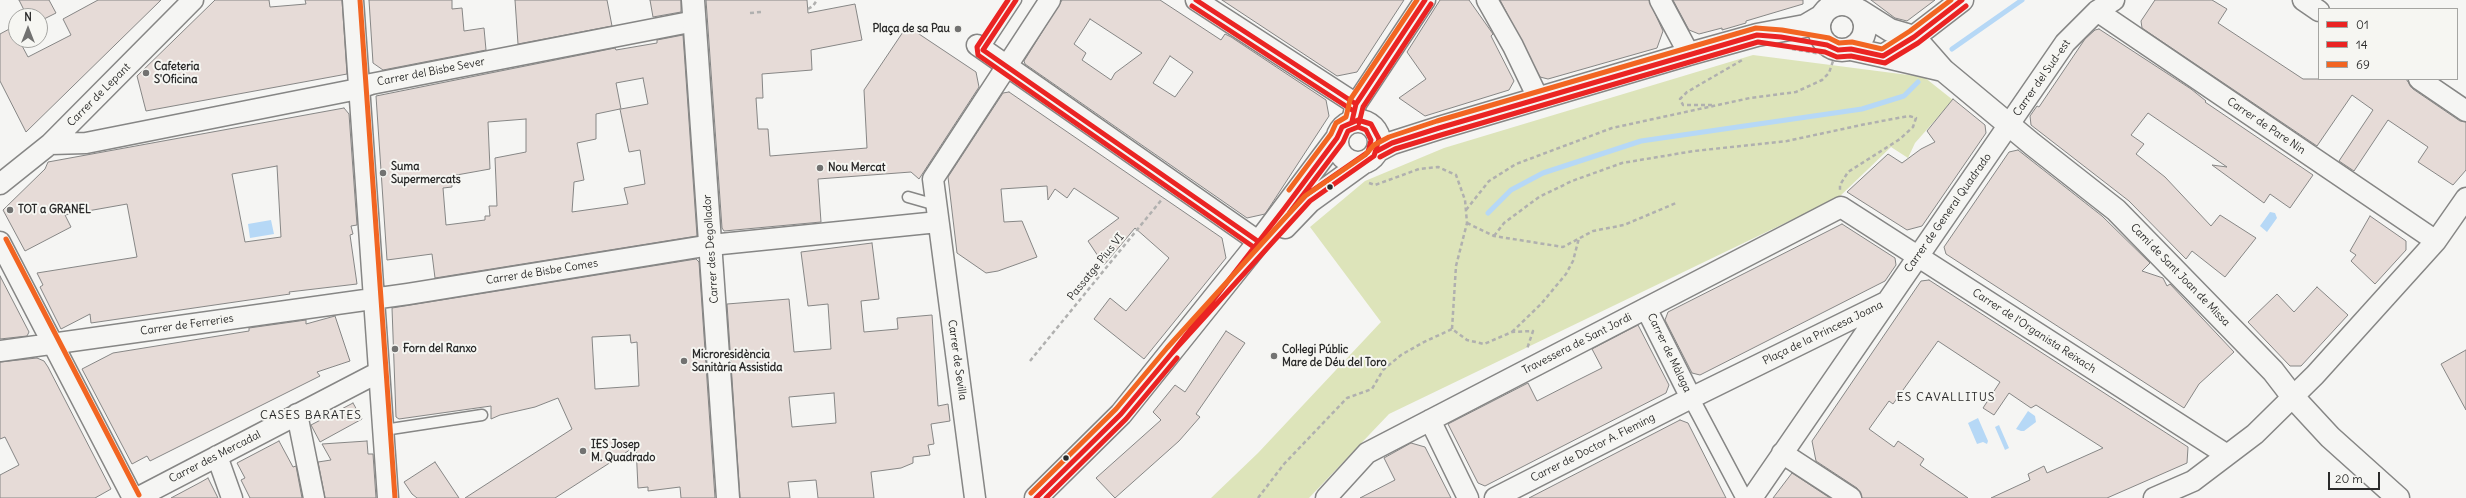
<!DOCTYPE html>
<meta charset="utf-8">
<style>
body{margin:0}
#map{position:relative;width:2466px;height:498px;overflow:hidden;background:#f5f5f3;font-family:Delius,sans-serif}
canvas{display:block}
.legend{position:absolute;left:2318px;top:8px;width:140px;height:72px;box-sizing:border-box;background:#f6f6f2;border:1px solid #a5a5a2;margin:0;padding:5px 7px;list-style:none;font-size:12px;color:#2b2b2b}
.legend li{display:flex;align-items:center;gap:8px;height:20px}
.legend b{width:20px;border:1px solid #a5a5a2}
.north{position:absolute;left:8px;top:8px;width:40px;height:40px;box-sizing:border-box;background:#f6f6f2;border:1px solid #a5a5a2;border-radius:50%;rotate:0deg;font-size:11px;font-weight:700;line-height:16px;text-align:center;color:#2b2b2b}
.north::after{content:'';display:block;margin:auto;width:14px;height:18px;background:#727271;clip-path:polygon(50% 0,100% 100%,50% 72%,0 100%)}
.scale{position:absolute;left:2328px;top:472px;width:52px;height:18px;box-sizing:border-box;border:2px solid #2b2b2b;border-top:0;padding-left:5px;font-size:12px;line-height:14px;white-space:nowrap;color:#2b2b2b;-webkit-text-stroke:3px #f6f6f2;paint-order:stroke}
</style>
<div id="map">
<canvas width="2466" height="498"></canvas>
<ul class="legend">
<li><b style="height:5px;background:#ea2423"></b>01</li>
<li><b style="height:5px;background:#ea2423"></b>14</li>
<li><b style="height:5px;background:#f26522"></b>69</li>
</ul>
<div class="north">N</div>
<div class="scale">20 m</div>
</div>
<script>
const g = document.querySelector('canvas').getContext('2d');
g.lineJoin = 'round';
function fillPath(path, color) { g.fillStyle = color; g.fill(path, 'evenodd'); }
const poly = rows => new Path2D(rows.map(r => 'M' + r).join(''));
function stroke(path, color, width, dash) { g.strokeStyle = color; g.lineWidth = width; g.lineCap = dash ? 'butt' : 'round'; g.setLineDash(dash || []); g.stroke(path); }
function write(font, color, halo, rows, align = 'center') {
  g.font = font + ' Delius,sans-serif'; g.lineWidth = 4; g.setLineDash([]); g.textBaseline = 'middle'; g.strokeStyle = halo; g.fillStyle = color; for (const [text, x, y, turn = 0] of rows) {
    g.save(); g.translate(x, y); g.rotate((+turn || 0) * Math.PI / 180); g.textAlign = isNaN(turn) ? turn : align; if (halo) g.strokeText(text, 0, 0); g.fillText(text, 0, 0); g.restore();
  }
}
const green = poly([
 [1753,55,1924,77,1953,100,1915,143,1908,158,1891,147,1839,197,1389,414,1309,498,1211,498,1258,453,1381,322,1310,227,1365,181,1444,148]
]);
const water = poly([
 [2270,212,2275,213,2277,218,2267,232,2260,226],
 [271,220,274,234,250,238,248,224],
 [2028,411,2035,416,2036,422,2024,431,2021,431,2016,429],
 [1978,418,1988,441,1987,444,1983,442,1977,444,1968,423],
 [1999,425,2009,448,2005,450,1995,427]
]);
const stream = poly([
 [1952,49,2022,0],
 [1488,213,1511,190,1543,173,1641,141,1862,109,1904,96,1918,82]
]);
const building = poly([
 [19,0,49,0,56,13,40,21,40,16,27,16,19,0],
 [98,0,161,0,26,132,0,81,0,34,13,27,16,40,19,40,28,57,71,35,63,19,98,0],
 [215,0,269,0,270,7,306,4,305,0,342,0,347,74,146,111,137,76,215,0],
 [369,0,452,0,452,9,462,8,464,31,484,28,486,50,383,70,373,63,369,0],
 [515,0,607,0,612,26,518,44,515,0],
 [650,0,681,0,681,12,653,17,650,0],
 [706,0,807,0,808,13,855,4,862,40,811,50,812,70,762,74,763,98,756,98,758,129,768,129,770,156,867,148,864,90,907,26,976,72,979,87,919,179,911,172,818,179,821,222,724,231,722,228,706,0],
 [1062,0,1160,0,1221,40,1225,34,1231,37,1326,100,1329,116,1265,214,1247,218,1025,64,1024,61,1062,0],
 [1090,19,1142,53,1115,73,1111,80,1082,60,1086,53,1074,44,1090,19],
 [1170,56,1193,72,1175,97,1153,83,1170,56],
 [1222,0,1404,0,1357,72,1337,76,1222,0],
 [1440,0,1469,0,1493,34,1491,36,1514,81,1509,90,1425,116,1399,98,1426,79,1407,52,1440,0],
 [1500,0,1649,0,1663,31,1657,48,1548,79,1540,77,1500,0],
 [1673,0,1803,0,1803,4,1746,21,1746,23,1722,30,1722,28,1699,34,1689,30,1673,0],
 [1871,0,1935,0,1907,21,1895,18,1871,0],
 [2155,0,2212,0,2227,9,2218,23,2303,79,2406,79,2413,89,2460,121,2466,122,2466,170,2453,185,2418,162,2428,147,2388,120,2354,171,2339,161,2373,110,2352,95,2317,146,2142,28,2141,21,2155,0],
 [2099,29,2191,89,2206,101,2205,102,2313,175,2290,208,2270,194,2264,203,2212,165,2227,167,2148,113,2131,135,2144,144,2136,154,2165,177,2211,226,2220,215,2256,238,2225,277,2192,251,2186,259,2129,201,2031,125,2030,116,2037,106,2039,107,2085,39,2095,30,2099,29],
 [683,35,697,236,435,278,432,254,387,260,376,96,615,48,616,50,657,43,657,40,683,35],
 [643,78,648,104,621,109,616,83,643,78],
 [620,109,629,152,640,150,645,184,624,188,628,204,572,212,574,182,584,180,577,143,596,139,596,114,620,109],
 [526,119,526,152,495,158,497,206,489,206,490,216,485,216,485,220,446,225,443,188,452,187,451,176,490,169,488,122,526,119],
 [1009,92,1222,238,1226,258,1144,359,1094,319,1110,298,1126,311,1169,258,1135,228,1104,265,1088,241,1119,218,1074,188,1067,198,1055,189,1048,200,1047,186,1001,189,1004,222,1022,221,1037,257,998,271,986,273,957,253,948,177,1003,93,1009,92],
 [1953,99,1985,125,1986,133,1922,226,1907,230,1847,192,1888,154,1902,163,1921,149,1935,142,1927,131,1953,99],
 [344,108,349,114,357,225,351,226,353,234,350,235,357,284,289,292,290,294,91,323,90,314,61,329,40,287,43,285,37,273,137,257,127,204,65,215,71,227,25,251,3,210,45,169,48,162,344,108],
 [277,166,281,237,245,242,232,174,277,166],
 [2018,150,2102,216,2150,263,2142,271,2163,278,2167,286,2170,284,2234,352,2199,384,2184,408,1946,254,1944,247,2009,152,2018,150],
 [2370,216,2406,241,2406,250,2375,284,2351,261,2356,255,2350,251,2370,216],
 [1842,224,1895,258,1896,265,1885,281,1700,375,1692,373,1665,320,1668,312,1842,224],
 [872,243,879,299,861,301,864,332,898,329,897,318,932,315,938,406,948,404,950,421,931,424,934,444,928,445,930,455,913,457,913,463,901,468,871,472,874,498,818,498,816,480,788,482,790,498,740,498,727,304,789,299,794,352,831,349,828,304,808,306,801,252,872,243],
 [834,393,836,423,792,427,789,397,834,393],
 [696,259,699,262,715,498,681,498,680,487,648,491,648,487,638,488,636,446,555,498,465,498,572,429,558,398,535,407,500,415,491,419,491,406,399,419,396,417,392,308,696,259],
 [630,335,631,343,637,342,639,386,595,389,592,337,630,335],
 [0,276,29,332,27,336,0,339,0,276],
 [1929,280,2188,447,2187,463,2107,498,1991,498,2030,480,2028,474,2044,466,2047,473,2103,448,2036,405,2031,408,2009,393,1994,415,1983,408,2000,382,1938,341,1893,404,1889,401,1869,429,1894,447,1898,441,1924,459,1920,465,1968,498,1862,498,1857,488,1816,461,1812,441,1921,281,1929,280],
 [2317,287,2348,315,2301,366,2290,366,2248,322,2277,294,2294,312,2317,287],
 [335,316,350,361,317,372,320,376,150,461,147,456,132,464,82,369,113,353,249,331,249,328,306,320,306,324,335,316],
 [1638,325,1669,385,1666,393,1485,486,1478,483,1448,424,1528,383,1537,401,1574,382,1602,368,1592,349,1638,325],
 [1226,331,1245,343,1196,414,1200,417,1179,441,1115,498,1096,478,1161,420,1153,412,1175,385,1185,392,1226,331],
 [2466,350,2466,410,2441,364,2466,350],
 [37,358,44,361,48,367,111,489,95,498,0,498,0,475,19,465,5,437,0,439,0,362,37,358],
 [353,403,362,419,320,442,311,425,353,403],
 [1680,420,1688,423,1726,498,1529,498,1680,420],
 [279,441,293,467,296,466,302,498,250,498,241,480,245,478,237,463,279,441],
 [367,441,368,454,373,454,376,498,325,498,318,462,331,460,322,444,367,441],
 [1411,443,1425,447,1451,498,1360,498,1395,480,1384,458,1411,443],
 [435,462,459,498,417,498,412,494,404,482,435,462],
 [1792,473,1830,498,1773,498,1792,473],
 [208,478,218,498,171,498,201,482,208,478]
]);
const path = poly([
 [808,9,813,6,817,0],
 [750,13,761,12],
 [1792,49,1833,56],
 [1712,105,1683,105,1680,99,1687,92,1744,59],
 [1369,183,1375,185,1419,169,1438,167,1456,175,1465,200,1467,223,1456,266,1452,329],
 [1466,210,1489,181,1516,164,1612,128,1750,98,1796,92,1822,80,1829,73,1834,58],
 [1467,223,1494,236,1563,247,1593,231,1624,225,1676,203],
 [1494,236,1504,223,1539,197,1572,181,1622,163,1694,151,1787,141,1866,124,1909,116,1916,118,1913,127,1900,139,1848,172,1840,185,1840,190],
 [1512,332,1541,304,1566,274,1573,261,1579,238],
 [1030,361,1163,198],
 [1258,498,1284,464,1347,398,1372,389,1383,370,1401,355,1422,343,1452,329,1467,340,1484,344,1512,332,1533,331,1527,349]
]);
const service = poly([
 [983,50,1016,0],
 [908,197,936,205],
 [384,430,482,415]
]);
const pedestrian = poly([
 [1691,398,1744,498]
]);
const minor = poly([
 [353,0,388,498],
 [1196,0,1356,104],
 [1487,0,1513,46,1538,98],
 [1660,0,1689,54],
 [1835,0,1837,5],
 [2303,0,2319,11],
 [2097,11,2436,241],
 [977,45,1259,242],
 [2419,79,2466,111],
 [1352,121,1356,104,1425,0],
 [50,144,86,143,353,90,371,84,695,21],
 [0,184,50,144,193,0],
 [0,242,133,498],
 [1646,308,1691,398],
 [0,351,408,294,711,245,938,222],
 [297,414,314,498],
 [1430,420,1468,498],
 [1782,453,1851,498],
 [217,456,232,498],
 [137,498,379,372],
 [975,498,933,179,1050,0],
 [1326,498,1367,453,1841,207,2227,455],
 [1495,498,1691,398,1886,302],
 [1752,498,2065,43,2097,11,2114,0],
 [2154,498,2193,481,2255,434,2315,375,2436,241,2466,198]
]);
const tertiary = poly([
 [693,0,728,498],
 '1819 27a23 23 0 1 1 46 0a23 23 0 1 1-46 0Z',
 [1860,11,1890,30,1914,37,1943,70,2032,144,2116,210,2273,371,2293,397,2330,437,2398,498],
 [1851,49,1883,56,1914,37,1962,0],
 [1883,56,1943,70],
 '1337 142a21 21 0 1 1 42 0a21 21 0 1 1-42 0Z',
 [1377,151,1392,143,1439,128,1689,54,1757,35,1805,26,1822,16],
 [1285,227,1310,201,1364,162],
 [1036,498,1121,414,1259,242,1337,138]
]);
const bus1 = poly([
 [1016,0,983,50,1259,242],
 [1196,0,1356,104],
 [1358,120,1371,124,1379,139,1374,156,1310,201,1172,353,1284,209,1337,138,1342,127,1358,120],
 [1352,121,1356,104,1425,0],
 [1377,151,1392,143,1439,128,1757,35,1781,37,1827,45,1838,50,1851,49,1883,56,1914,37,1962,0],
 [1036,498,1121,414,1172,353]
]);
const bus2 = poly([
 [1008,0,977,47,978,55,1255,248],
 [1192,6,1352,110],
 [1359,123,1363,107,1431,4],
 [1358,127,1366,130,1371,140,1368,152,1306,195,1290,212,1343,142,1348,131,1358,127],
 [1380,157,1395,149,1441,135,1758,42,1825,52,1837,57,1851,56,1885,63,1918,43,1966,6],
 [1046,498,1126,419,1177,358]
]);
const bus3 = poly([
 [360,0,395,498],
 [1289,190,1331,134,1336,123,1346,117,1350,100,1417,0],
 [6,239,139,495],
 [1031,493,1116,409,1167,348,1305,196,1365,155,1374,145,1389,137,1437,121,1756,28,1782,30,1829,38,1839,43,1852,42,1882,49,1910,31,1951,0]
]);
const markers = [
 [958,29,4,"#727271"],
 [146,73,4,"#727271"],
 [820,168,4,"#727271"],
 [383,173,4,"#727271"],
 [1330,187,3.5,"#2b2b2b"],
 [10,210,4,"#727271"],
 [395,349,4,"#727271"],
 [1274,356,4,"#727271"],
 [684,361,4,"#727271"],
 [583,451,4,"#727271"],
 [1066,458,3.5,"#2b2b2b"]
];
const poiNames = [
 ["Plaça de sa Pau",950,29,"right"],
 ["Cafeteria",154,67],
 ["S'Oficina",154,80],
 ["Suma",391,167],
 ["Supermercats",391,180],
 ["Nou Mercat",828,168],
 ["TOT a GRANEL",18,210],
 ["Forn del Ranxo",403,349],
 ["Col·legi Públic",1282,350],
 ["Mare de Déu del Toro",1282,363],
 ["Microresidència",692,355],
 ["Sanitària Assistida",692,368],
 ["IES Josep",591,445],
 ["M. Quadrado",591,458]
];
const streetNames = [
 ["Carrer del Bisbe Sever",431,72,-11],
 ["Carrer del Sud-est",2042,78,-55],
 ["Carrer de Lepant",99,95,-45],
 ["Carrer de Pare Nin",2266,126,34],
 ["Carrer de General Quadrado",1948,213,-55],
 ["Carrer des Degollador",711,249,-94],
 ["Passatge Pius VI",1096,267,-51],
 ["Carrer de Bisbe Comes",542,272,-9],
 ["Camí de Sant Joan de Missa",2180,275,46],
 ["Carrer de Ferreries",187,325,-8],
 ["Carrer de l'Organista Reixach",2034,331,33],
 ["Plaça de la Princesa Joana",1823,333,-26],
 ["Travessera de Sant Jordi",1577,344,-27],
 ["Carrer de Màlaga",1669,353,64],
 ["Carrer de Sevilla",957,360,82],
 ["Carrer de Doctor A. Fleming",1593,448,-27],
 ["Carrer des Mercadal",215,457,-27]
];
const neighbourhoodNames = [
 ["ES CAVALLITUS",1946,398],
 ["CASES BARATES",311,416]
];
fillPath(green, '#dde4ba');
fillPath(water, '#b6d8f6');
stroke(stream, '#b6d8f6', 5);
fillPath(building, '#e6dbd7');
stroke(building, '#868685', 1);
stroke(service, '#868685', 13);
stroke(pedestrian, '#868685', 18);
stroke(minor, '#868685', 23);
stroke(tertiary, '#868685', 25);
stroke(path, '#b0b0af', 2.5, [4, 3]);
stroke(service, '#f5f5f3', 10);
stroke(pedestrian, '#f5f5f3', 15);
stroke(minor, '#f5f5f3', 20);
stroke(tertiary, '#f5f5f3', 22);
stroke(bus1, '#ea2423', 5);
stroke(bus2, '#ea2423', 5);
stroke(bus3, '#f26522', 5);
for (const [x, y, r, color] of markers) { const dot = new Path2D(); dot.arc(x, y, r, 0, 2 * Math.PI); g.fillStyle = color; g.fill(dot); stroke(dot, '#f6f6f2', 1.5); }
write('bold 11px', '#2b2b2b', '#f6f6f2', poiNames, 'left');
write('11px', '#2b2b2b', '#f6f6f2', streetNames);
g.letterSpacing = '1px';
write('12px', '#2b2b2b', '#f6f6f2', neighbourhoodNames);
g.letterSpacing = '0px';
</script>
